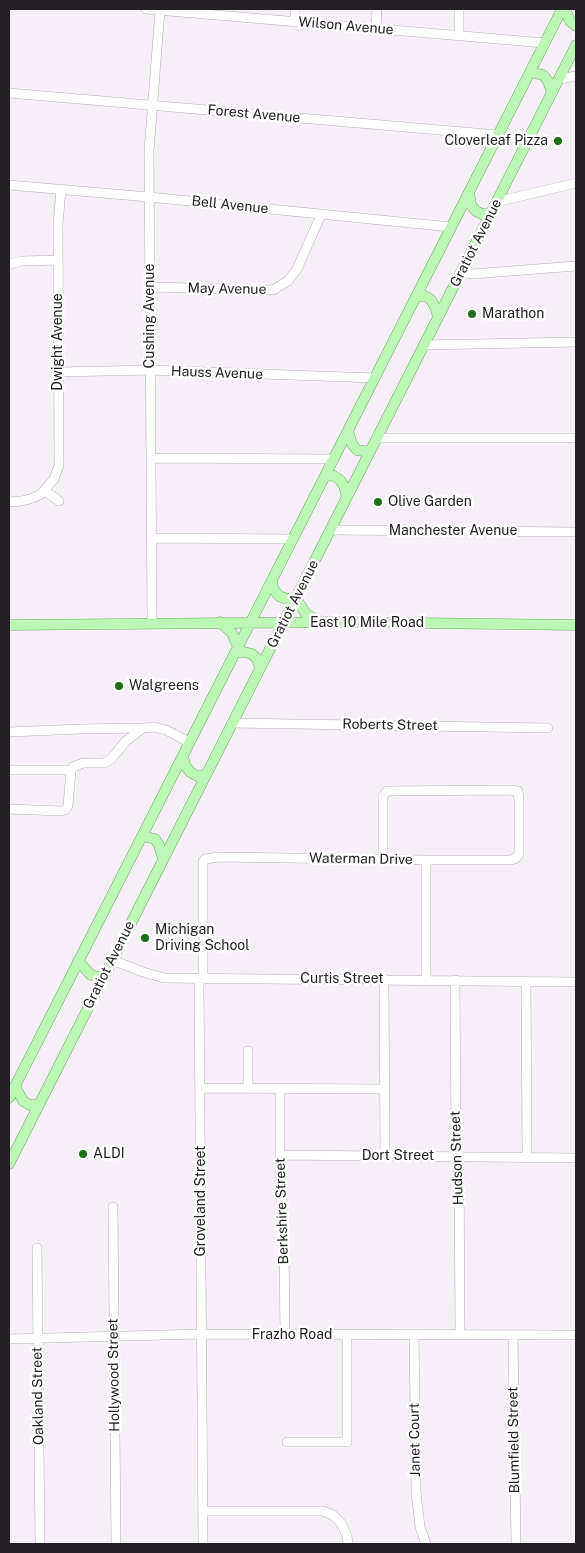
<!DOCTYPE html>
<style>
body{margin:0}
#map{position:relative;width:585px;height:1553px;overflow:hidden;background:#f6eff8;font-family:"Public Sans",sans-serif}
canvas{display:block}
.frame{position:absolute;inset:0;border:10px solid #232024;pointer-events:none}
</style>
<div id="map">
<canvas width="585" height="1553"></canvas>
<div class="frame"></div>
</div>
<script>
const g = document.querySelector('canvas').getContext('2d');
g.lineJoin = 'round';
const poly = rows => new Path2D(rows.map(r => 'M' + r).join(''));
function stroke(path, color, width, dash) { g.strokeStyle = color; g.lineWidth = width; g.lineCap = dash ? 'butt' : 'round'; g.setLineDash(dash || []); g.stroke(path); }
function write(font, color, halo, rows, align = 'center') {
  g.font = font + ' "Public Sans",sans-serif'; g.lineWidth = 5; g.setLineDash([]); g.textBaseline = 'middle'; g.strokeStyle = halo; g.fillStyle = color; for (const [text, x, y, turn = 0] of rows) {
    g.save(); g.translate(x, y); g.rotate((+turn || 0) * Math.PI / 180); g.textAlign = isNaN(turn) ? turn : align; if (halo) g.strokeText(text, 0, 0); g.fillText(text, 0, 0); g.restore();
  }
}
const minor = poly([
 [146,9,545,43],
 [295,22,295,9],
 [376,28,377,9],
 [459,36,459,9],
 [559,79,576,76],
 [9,93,498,135],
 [9,185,149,197,451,227],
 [496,202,576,183],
 [9,264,22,261,58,260],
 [461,272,472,274,576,266],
 [150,287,273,290,288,281,297,269,321,215],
 [424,345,576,342],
 [59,372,150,370,375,378],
 [377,438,576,438],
 [151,458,334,459],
 [45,491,59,501],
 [9,502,22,501,33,498,41,494,54,479,59,465,58,225,61,189],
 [331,530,576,532],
 [152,538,293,539],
 [152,623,149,151,160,10],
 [232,723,548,728],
 [9,732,81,729,142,728],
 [9,770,71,770],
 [9,809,61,811,65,810,68,806,71,770,73,767,83,763,104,763,111,759,126,741,143,728,154,727,166,730,189,742],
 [426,860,426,979],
 [112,960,143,972,164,978,576,982],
 [384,979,385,1156],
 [455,980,456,1148,459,1157,460,1335],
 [526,981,527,1157],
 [200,1088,385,1089],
 [248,1088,248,1051],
 [280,1088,280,1173,284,1244,285,1335],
 [280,1155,576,1158],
 [113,1207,116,1544],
 [37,1248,40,1544],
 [414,1335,416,1492,420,1527,426,1544],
 [513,1335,516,1544],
 [9,1339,202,1334,576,1335],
 [287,1442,347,1442,347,1335],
 [203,1511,323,1511,333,1515,341,1523,347,1536,348,1544],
 [203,1544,199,984,203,978,203,862,205,859,219,857,426,860,511,860,516,858,519,854,519,802,518,791,507,790,387,791,383,796,383,859]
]);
const major = poly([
 [565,9,570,21,576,26],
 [530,72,543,75,548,81,552,93],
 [469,193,471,205,476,211,482,214,490,214],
 [417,296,425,296,431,300,435,307,438,317],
 [348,431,352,444,357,450,370,452],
 [326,475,334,476,340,480,344,486,347,497],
 [272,581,273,588,279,596,287,599,296,598],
 [296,598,306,614,319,621],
 [220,622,232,633,238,647],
 [9,625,341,622,576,625],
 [235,652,244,652,252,654,257,659,260,669],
 [183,755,185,765,190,772,197,776,205,776],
 [142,836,155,839,159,845,163,859],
 [78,961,91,975,103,978],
 [15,1086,23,1101,30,1105,38,1105],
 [9,1098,562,9],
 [9,1164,576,45]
]);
const markers = [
 [558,141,5,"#1e6f17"],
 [472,314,5,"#1e6f17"],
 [378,502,5,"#1e6f17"],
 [119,686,5,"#1e6f17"],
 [145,938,5,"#1e6f17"],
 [83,1154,5,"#1e6f17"]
];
const streetNames = [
 ["Wilson Avenue",346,26,5],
 ["Forest Avenue",254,114,5],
 ["Bell Avenue",230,205,6],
 ["Gratiot Avenue",476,243,-63],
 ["May Avenue",227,289,1],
 ["Cushing Avenue",150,316,-90],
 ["Dwight Avenue",58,342,-90],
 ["Hauss Avenue",217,373,2],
 ["Manchester Avenue",453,531],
 ["Gratiot Avenue",293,604,-63],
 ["East 10 Mile Road",367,623],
 ["Roberts Street",390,725,1],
 ["Waterman Drive",361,859,1],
 ["Gratiot Avenue",109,965,-63],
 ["Curtis Street",342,979],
 ["Dort Street",398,1156],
 ["Hudson Street",457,1158,-92],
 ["Groveland Street",201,1201,-90],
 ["Berkshire Street",282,1211,-92],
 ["Frazho Road",292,1335],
 ["Hollywood Street",114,1375,-91],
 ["Oakland Street",38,1396,-91],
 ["Janet Court",415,1440,-91],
 ["Blumfield Street",514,1440,-91]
];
const poiNames = [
 ["Cloverleaf Pizza",548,141,"right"],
 ["Marathon",482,314],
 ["Olive Garden",388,502],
 ["Walgreens",129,686],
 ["Michigan",155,930],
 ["Driving School",155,946],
 ["ALDI",93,1154]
];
stroke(minor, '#b4adb6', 10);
stroke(major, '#69a862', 11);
stroke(minor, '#fff', 9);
stroke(major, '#bcf7b5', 10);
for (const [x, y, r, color] of markers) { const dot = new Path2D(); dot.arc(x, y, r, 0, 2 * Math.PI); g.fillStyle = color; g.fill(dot); stroke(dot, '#fff', 2); }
write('14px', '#232024', '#fff', streetNames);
write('14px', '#232024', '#fff', poiNames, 'left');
</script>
